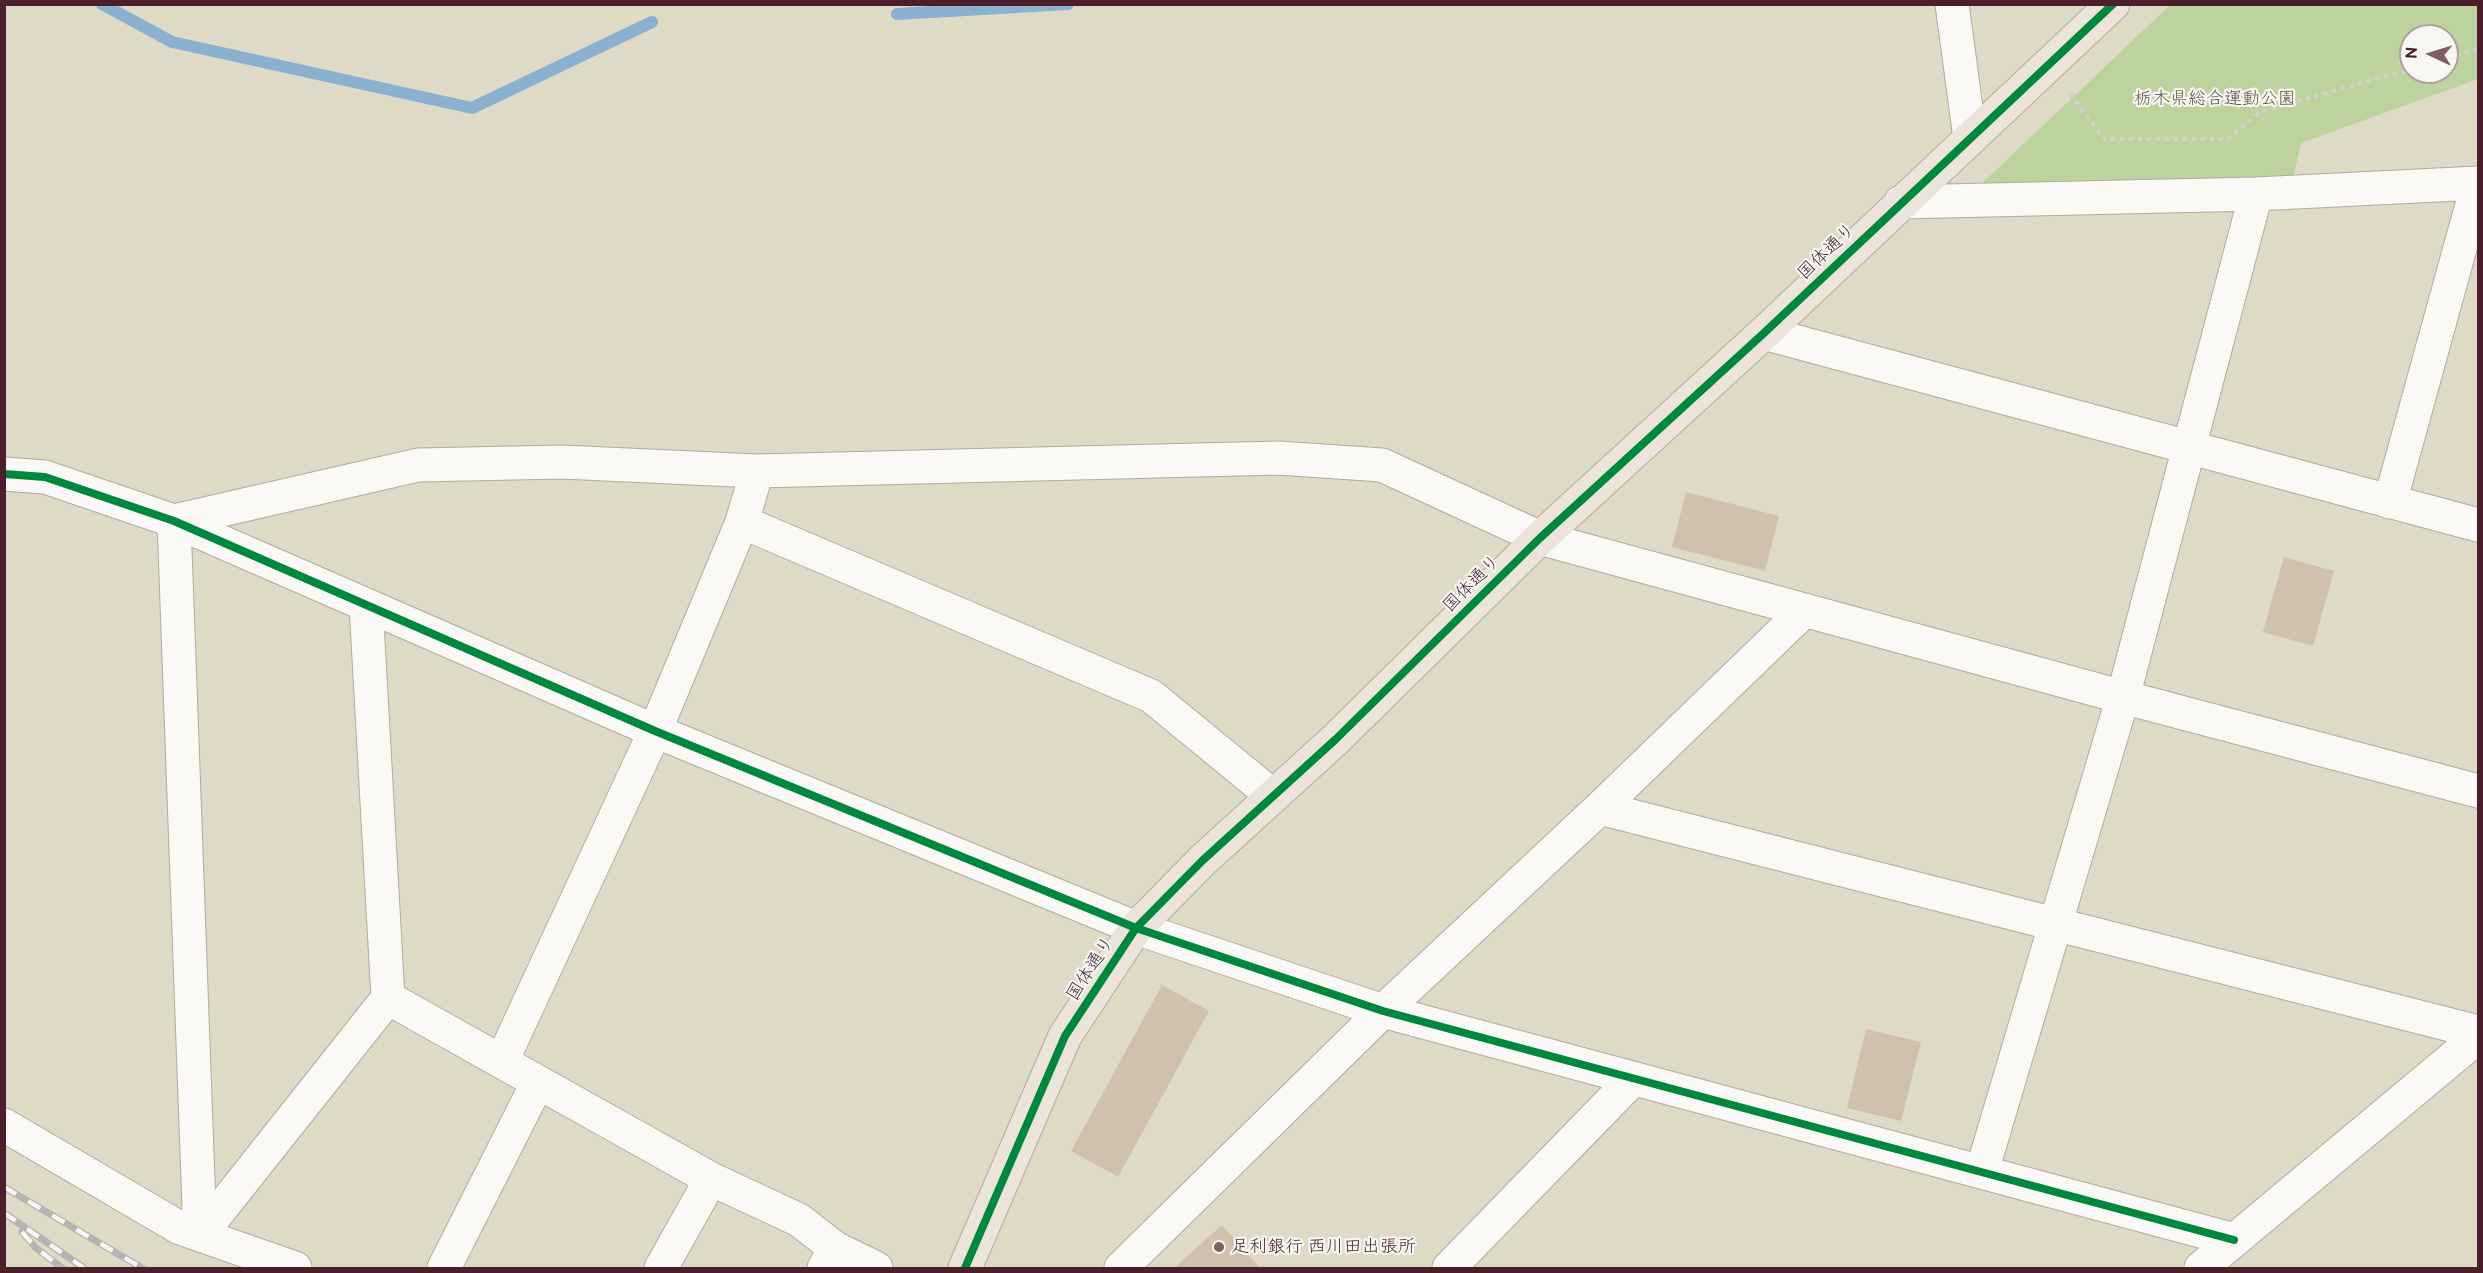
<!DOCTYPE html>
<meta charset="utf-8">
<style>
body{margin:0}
#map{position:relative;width:2483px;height:1273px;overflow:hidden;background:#dedac6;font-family:"Balsamiq Sans",sans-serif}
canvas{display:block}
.frame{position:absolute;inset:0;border:6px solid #4a1f2b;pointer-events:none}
.north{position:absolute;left:2399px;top:24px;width:60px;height:60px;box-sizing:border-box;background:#f6f6f2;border:2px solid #b1a0a2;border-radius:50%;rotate:274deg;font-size:16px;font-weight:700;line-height:24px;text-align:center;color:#4a1f2b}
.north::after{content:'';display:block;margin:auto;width:21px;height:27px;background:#7e6061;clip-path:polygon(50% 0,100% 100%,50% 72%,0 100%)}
</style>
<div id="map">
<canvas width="2483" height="1273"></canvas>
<div class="frame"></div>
<div class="north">N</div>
</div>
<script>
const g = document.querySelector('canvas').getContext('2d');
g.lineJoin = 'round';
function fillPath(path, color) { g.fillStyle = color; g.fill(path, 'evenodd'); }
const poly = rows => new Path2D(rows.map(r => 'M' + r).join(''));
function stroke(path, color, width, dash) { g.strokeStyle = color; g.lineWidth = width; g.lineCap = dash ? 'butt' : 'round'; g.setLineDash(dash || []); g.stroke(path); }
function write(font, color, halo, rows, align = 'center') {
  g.font = font + ' "Balsamiq Sans","Klee One",sans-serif'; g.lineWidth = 4.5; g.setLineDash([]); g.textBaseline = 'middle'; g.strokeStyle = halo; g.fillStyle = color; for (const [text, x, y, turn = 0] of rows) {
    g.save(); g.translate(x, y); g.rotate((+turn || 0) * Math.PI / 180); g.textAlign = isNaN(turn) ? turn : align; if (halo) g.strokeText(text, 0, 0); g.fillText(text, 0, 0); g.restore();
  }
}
const green = poly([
 [2170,5,2478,5,2478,79,2301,143,2291,187,1974,191],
 [2411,36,2447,36,2447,72,2411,72]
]);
const stream = poly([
 [102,4,172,42,472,108,652,22],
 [897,14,1068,4]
]);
const building = poly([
 [1686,492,1779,516,1765,571,1672,547],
 [2284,557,2334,571,2313,646,2263,632],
 [1162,985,1209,1011,1118,1177,1071,1151],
 [1866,1029,1921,1042,1901,1121,1847,1108],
 [1222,1225,1260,1268,1174,1268]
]);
const path = poly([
 [2447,58,2478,49],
 [2070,94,2104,139,2228,139,2260,112,2411,69]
]);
const minor = poly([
 [1952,4,1970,138],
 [1901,202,2256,194,2478,183],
 [1764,333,2478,525],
 [4,474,45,477,174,521,655,731,1136,928,1383,1011,2234,1240],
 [2390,502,2478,183],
 [174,521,418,465,562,462,757,471,1278,458,1382,465,1540,538,2123,697,2478,791],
 [174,521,200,1235,388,998,711,1179,799,1220,835,1248],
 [742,522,1151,696,1273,796],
 [366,605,388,998],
 [1600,808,1805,610],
 [502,1061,655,731,742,522,757,471],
 [4,1125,180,1228,295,1268],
 [1982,1171,2123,697,2256,194],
 [444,1268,538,1082],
 [661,1268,711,1179],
 [824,1268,835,1248,876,1268],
 [1121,1268,1383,1011,1600,808,2478,1032],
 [1449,1268,1633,1079],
 [2201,1268,2478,1037]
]);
const major = poly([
 [965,1268,1065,1036,1136,928,1203,860,1336,739,1540,538,1764,333,2113,4]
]);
const rail = poly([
 [4,1187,142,1268],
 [4,1213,84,1268],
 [22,1232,36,1248,62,1268]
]);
const cycleway = poly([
 [4,474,45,477,174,521,655,731,1136,928,1383,1011,2234,1240],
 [965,1268,1065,1036,1136,928,1203,860,1336,739,1540,538,1764,333,2113,4]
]);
const markers = [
 [1219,1247,6,"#7e6061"]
];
const parkNames = [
 ["栃木県総合運動公園",2215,99]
];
const streetNames = [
 ["国体通り",1827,252,-44],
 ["国体通り",1472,584,-45],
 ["国体通り",1091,969,-57]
];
const poiNames = [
 ["足利銀行 西川田出張所",1231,1247]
];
fillPath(green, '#bcd39d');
stroke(stream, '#8ab1d0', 12);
fillPath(building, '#d0c1ae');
stroke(minor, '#b1aba0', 35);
stroke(major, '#b1aba0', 35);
stroke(path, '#d4d0cb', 4, [4.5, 4.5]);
stroke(minor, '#faf9f6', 33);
stroke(major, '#ece4db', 33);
stroke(rail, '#b8b2b1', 7);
stroke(rail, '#f6f6f2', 4.5, [14]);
stroke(cycleway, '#00873e', 8);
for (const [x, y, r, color] of markers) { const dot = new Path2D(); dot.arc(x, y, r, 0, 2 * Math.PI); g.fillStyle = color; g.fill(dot); stroke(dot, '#f6f6f2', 2); }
write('18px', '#645443', '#f6f6f2', parkNames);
write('18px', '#4a1f2b', '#f6f6f2', streetNames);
write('18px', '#4a1f2b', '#f6f6f2', poiNames, 'left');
</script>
